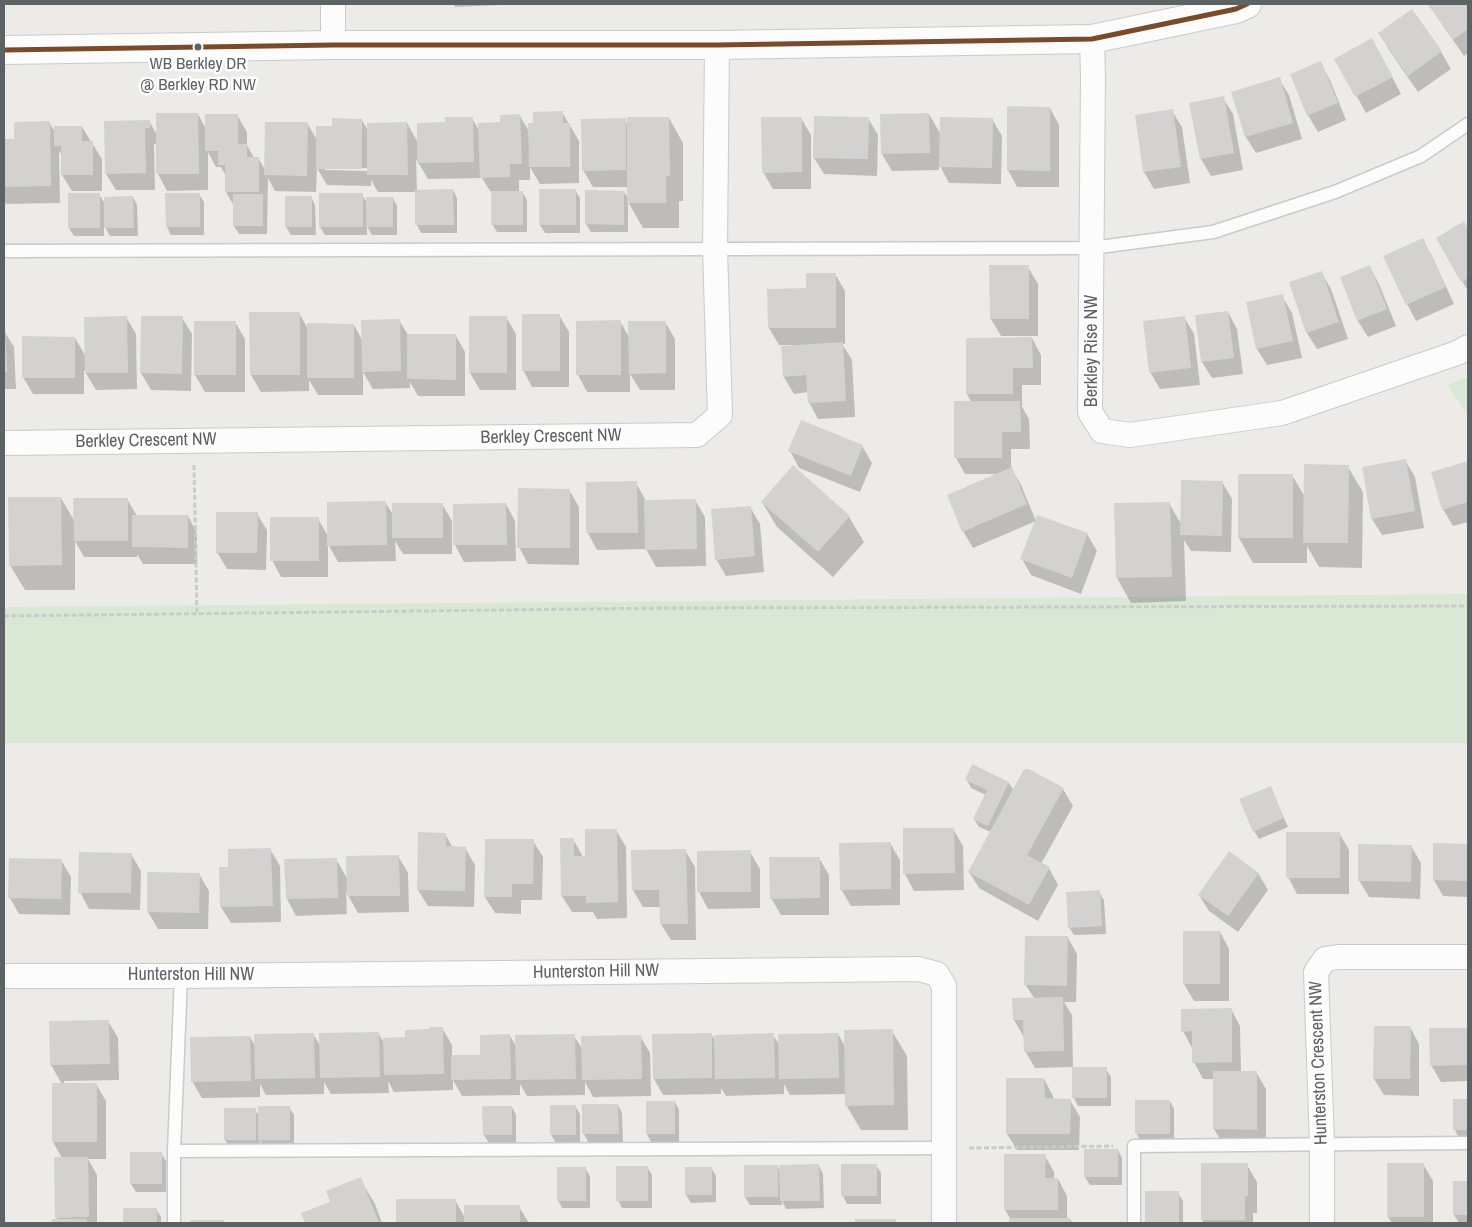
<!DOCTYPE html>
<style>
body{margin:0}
#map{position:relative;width:1472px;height:1227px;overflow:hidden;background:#edebe8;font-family:"Archivo Narrow",sans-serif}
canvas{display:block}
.frame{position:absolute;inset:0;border:5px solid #5d6265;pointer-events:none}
</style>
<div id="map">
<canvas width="1472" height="1227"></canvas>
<div class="frame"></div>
</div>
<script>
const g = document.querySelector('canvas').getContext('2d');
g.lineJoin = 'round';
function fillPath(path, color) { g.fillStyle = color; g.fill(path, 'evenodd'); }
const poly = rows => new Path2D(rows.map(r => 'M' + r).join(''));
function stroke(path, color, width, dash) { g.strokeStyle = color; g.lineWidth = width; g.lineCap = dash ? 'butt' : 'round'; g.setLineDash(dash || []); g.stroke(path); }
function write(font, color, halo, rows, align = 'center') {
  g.font = font + ' "Archivo Narrow",sans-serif'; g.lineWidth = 5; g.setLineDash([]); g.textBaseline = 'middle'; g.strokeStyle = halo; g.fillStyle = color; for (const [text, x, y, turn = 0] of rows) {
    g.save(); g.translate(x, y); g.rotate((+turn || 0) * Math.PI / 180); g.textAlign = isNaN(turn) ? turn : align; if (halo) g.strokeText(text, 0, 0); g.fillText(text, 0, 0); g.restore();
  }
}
const green = poly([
 [1468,377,1468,415,1447,385],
 [1468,594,1468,743,4,743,4,607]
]);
const shadow = poly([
 [453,4,502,4,502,5,455,7],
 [1428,4,1468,4,1468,53,1464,56],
 [1412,10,1441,52,1451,69,1418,92,1389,50,1380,33],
 [1381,56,1401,94,1366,113,1336,59],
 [1320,63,1330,80,1346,120,1318,132,1308,115],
 [1279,79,1289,95,1302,139,1256,153,1246,137,1233,93],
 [1223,98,1233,114,1243,170,1211,176,1201,159,1191,104],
 [1050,108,1059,125,1059,187,1017,187,1008,170],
 [1172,111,1182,127,1190,183,1154,189,1144,172],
 [562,112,579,141,579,183,540,184,530,167,530,180,519,180,519,192,522,192,527,200,527,232,497,232,492,224,492,194,482,178,428,179,416,159,417,191,453,190,457,198,457,233,421,233,417,225,416,192,378,192,371,180,371,186,327,185,317,168,316,192,275,191,268,178,267,234,239,234,234,226,234,206,226,192,226,176,221,167,216,167,208,152,208,190,167,191,158,174,157,144,154,144,155,190,116,190,106,174,149,121,157,135,198,114,206,129,237,115,247,132,247,145,254,158,258,158,266,171,307,123,317,140,333,127,362,120,368,131,407,123,418,143,447,123,472,118,480,132,520,116,530,133],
 [325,168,368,168,368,171,325,170],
 [929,114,941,135,992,119,1002,136,1001,184,949,183,939,164,939,170,892,171,882,154],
 [669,118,683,143,683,201,679,201,679,228,643,228,628,202,628,232,591,232,586,224,624,192,629,200,629,187,593,187,583,170,625,120,628,126],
 [801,118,811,135,811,189,773,189,763,172],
 [868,118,878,135,877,176,824,174,814,158],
 [49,122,56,134,82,127,102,159,102,191,72,191,62,175,63,157,59,151,60,203,6,204,4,200,4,140,16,140],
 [540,190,575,190,580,198,580,233,545,233,540,225],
 [99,194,105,204,133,197,137,205,138,236,110,236,104,225,104,236,74,236,69,228],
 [199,194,204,202,204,235,171,235,167,227],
 [362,195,367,203,393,198,397,206,397,235,372,235,367,226,367,235,325,235,320,227],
 [311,197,315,205,316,235,291,235,286,227],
 [1464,223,1468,231,1468,291,1437,238],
 [1422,240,1432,256,1454,304,1416,321,1407,304],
 [1028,267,1038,284,1038,336,1001,336,991,319],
 [1370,267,1379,284,1396,326,1368,337,1358,321],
 [1321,272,1331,289,1348,339,1317,349,1307,333],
 [835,274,845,291,845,344,842,344,852,360,855,417,818,419,809,402,808,392,794,394,784,377,792,345,779,345,769,328,769,290,807,290],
 [1282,296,1292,313,1302,358,1267,365,1257,349],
 [1228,312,1237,329,1243,374,1212,378,1202,362],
 [299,313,308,329,354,325,362,340,399,320,408,335,456,336,465,352,465,396,418,396,410,382,410,388,373,389,363,372,363,395,318,395,309,380,309,391,261,392,251,375],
 [559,315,569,332,569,387,532,387,523,370],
 [126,317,136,334,137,389,96,390,84,370,84,394,33,394,23,377,75,338,86,357],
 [142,317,182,318,192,334,191,391,151,390,141,373],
 [470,317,506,317,516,334,516,390,480,390,470,373],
 [1184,317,1194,334,1200,385,1160,389,1150,372],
 [620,321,629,337,665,322,675,339,675,390,640,390,630,374,630,392,587,392,578,375],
 [235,322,245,339,245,392,205,392,195,375],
 [4,331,14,347,16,389,4,389],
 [1032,338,1041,355,1041,385,1022,385,1022,407,1029,419,1030,449,1011,449,1011,468,1021,485,1036,521,1087,534,1097,551,1081,594,1031,575,1022,559,1036,521,973,548,963,531,998,474,965,474,956,458,972,403,967,394],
 [862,446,872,463,860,492,799,468,790,451],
 [1405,460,1415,477,1424,528,1382,535,1372,519],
 [1468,463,1468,522,1453,526,1443,509,1432,473],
 [1348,467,1363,492,1362,568,1319,567,1307,546,1307,563,1253,563,1239,538,1292,475,1305,497],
 [1222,482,1232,499,1231,552,1191,551,1184,540,1186,601,1131,603,1117,578,1169,503,1181,524],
 [587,483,636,483,646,501,695,500,705,517,706,566,656,567,646,549,597,550,588,533],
 [569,490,579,507,579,565,528,564,519,547],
 [61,498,75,522,127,499,137,516,188,516,197,533,197,564,143,564,137,554,137,557,84,557,75,541,75,590,25,590,10,565],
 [385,502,394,516,442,504,452,521,452,554,403,554,395,541,396,561,338,562,328,544,328,577,281,577,272,560,318,519,328,536],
 [762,502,849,517,864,542,833,577,777,527],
 [506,504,515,521,516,561,464,562,455,545,454,505],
 [750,507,760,524,764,572,726,576,716,559],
 [257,514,267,530,266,570,227,569,217,552],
 [967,780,1009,783,1014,791,1063,789,1073,806,1041,864,1049,868,1058,885,1038,921,979,888,969,872,991,832,979,827,974,819,986,795,971,788],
 [1270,787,1288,827,1259,839,1254,831],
 [904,829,953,829,963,846,964,890,914,891,905,874],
 [616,830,626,847,627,918,597,919,593,912,572,912,562,896,573,839,583,857,586,857],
 [1339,833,1349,850,1349,894,1297,894,1288,877],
 [445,834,453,848,465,848,475,865,474,907,428,906,418,890],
 [533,841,543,857,542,900,521,900,521,914,495,913,485,897],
 [890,843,900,860,900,905,851,906,841,889],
 [1434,844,1468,845,1468,897,1443,896,1434,880],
 [1411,846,1421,863,1420,899,1369,897,1359,880],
 [270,849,280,866,281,922,231,923,221,907,229,868],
 [685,850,695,867,696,940,671,940,661,924,661,907,643,907,633,890,632,851],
 [750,852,760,869,760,908,708,909,699,892],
 [131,854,141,871,140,910,89,909,80,892],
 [398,856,408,873,409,912,358,913,346,892,347,914,296,916,287,899,336,859,348,880],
 [819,858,829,875,829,915,781,915,771,898],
 [61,860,71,877,70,915,19,914,10,898],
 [1258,873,1268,890,1238,932,1209,911,1199,895],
 [199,874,209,891,208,929,158,929,148,912],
 [1099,892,1104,900,1106,934,1074,935,1069,927],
 [1220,932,1229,949,1229,1001,1194,1001,1184,984],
 [1068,938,1077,954,1076,1002,1064,1002,1072,1015,1073,1067,1035,1068,1025,1051,1024,1037,1014,1020,1034,998,1025,984],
 [1231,1009,1240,1026,1241,1072,1256,1072,1266,1089,1266,1147,1224,1146,1214,1129,1214,1079,1203,1079,1194,1062,1192,1048,1183,1031],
 [108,1021,118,1038,119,1080,64,1081,64,1084,96,1084,106,1101,106,1159,88,1159,97,1175,97,1223,54,1223,54,1220,58,1220,56,1217,62,1158,53,1142,62,1084,51,1065],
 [1410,1027,1419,1044,1419,1096,1384,1095,1374,1079],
 [442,1028,452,1045,452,1056,482,1056,510,1036,517,1048,574,1036,583,1050,640,1036,650,1053,651,1096,593,1097,585,1082,585,1095,527,1096,520,1084,520,1095,462,1096,453,1080,453,1090,394,1092,388,1081,389,1093,331,1094,324,1082,324,1094,266,1095,260,1084,260,1097,202,1098,192,1081,250,1037,256,1048,313,1034,321,1047,378,1033,384,1043],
 [1468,1029,1468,1081,1441,1082,1431,1065,1431,1030],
 [892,1031,907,1056,908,1130,861,1130,846,1105,846,1094,790,1095,784,1084,784,1094,726,1096,721,1088,721,1094,663,1095,654,1079,711,1034,716,1042,773,1035,780,1046,838,1034,846,1048],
 [1106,1069,1111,1077,1111,1106,1078,1106,1074,1098],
 [1044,1079,1053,1096,1053,1100,1070,1100,1080,1117,1079,1150,1017,1150,1007,1134],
 [1455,1100,1468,1100,1468,1138,1459,1138,1455,1130],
 [1170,1101,1174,1109,1174,1141,1141,1141,1136,1133],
 [675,1102,679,1110,679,1142,651,1142,647,1134],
 [618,1105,622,1113,623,1142,588,1142,584,1134],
 [575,1106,580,1114,580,1142,555,1142,551,1134],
 [289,1107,294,1115,294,1147,264,1147,260,1140,260,1148,230,1148,225,1140,255,1110,259,1116],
 [512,1107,516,1115,516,1143,489,1143,484,1135],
 [1118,1150,1122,1158,1122,1185,1090,1185,1085,1177],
 [161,1153,166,1161,166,1192,136,1192,131,1184],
 [1045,1156,1054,1172,1054,1179,1058,1179,1067,1196,1067,1219,1070,1219,1072,1223,1010,1223,1010,1218,1005,1210],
 [1423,1164,1433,1181,1433,1223,1392,1223,1388,1217],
 [876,1165,881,1173,881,1204,847,1204,843,1196],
 [1247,1165,1257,1182,1257,1213,1253,1213,1253,1223,1204,1223,1202,1220],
 [745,1166,777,1166,781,1173,819,1166,823,1174,824,1208,786,1209,782,1201,782,1205,750,1205,745,1197],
 [647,1167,652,1175,652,1208,622,1208,618,1200],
 [585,1168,590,1176,590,1208,562,1208,558,1200],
 [711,1168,716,1176,716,1202,691,1203,686,1195],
 [360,1179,375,1204,382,1223,307,1223,303,1214,332,1202],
 [1454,1183,1468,1183,1468,1223,1459,1223,1454,1215],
 [1178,1193,1183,1201,1183,1223,1147,1223],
 [397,1200,455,1200,465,1218,519,1207,529,1223,397,1223],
 [124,1209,156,1209,161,1217,161,1223,124,1223]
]);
const building = poly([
 [1428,4,1468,4,1468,29,1453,40],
 [1412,9,1442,51,1408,76,1378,33],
 [1372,38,1393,77,1355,97,1334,59],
 [1321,61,1338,103,1307,116,1290,74],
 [1280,77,1293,123,1245,137,1231,92],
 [1224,96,1234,153,1200,159,1189,103],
 [1007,106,1050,107,1050,171,1007,170],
 [1173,109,1181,167,1143,172,1135,115],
 [563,111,563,123,570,123,570,167,529,167,528,123,533,123,533,112],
 [156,113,198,113,199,174,156,174],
 [929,113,930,153,881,154,880,114],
 [205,114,238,114,238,144,247,144,247,157,259,157,259,192,225,192,225,165,218,165,218,151,205,151],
 [520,114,522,164,510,164,510,177,480,178,478,123,500,122,500,115],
 [814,116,869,117,868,159,813,158],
 [445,117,473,117,474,162,417,163,417,123,445,122],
 [627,117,669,117,670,176,666,176,666,203,627,203],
 [761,117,802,117,802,172,762,173],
 [940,117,993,118,992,168,939,167],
 [332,118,362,119,362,169,316,169,316,126,332,126],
 [626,118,626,170,582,171,581,119],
 [150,120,150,128,145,128,146,173,105,174,104,121],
 [50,121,51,186,4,187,4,139,14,139,14,122],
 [265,122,308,122,307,176,264,175],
 [407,122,408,175,367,175,367,123],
 [54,126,82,126,82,141,93,141,93,175,61,175,61,146,54,146],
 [453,189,454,225,415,225,415,190],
 [539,189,576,189,576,225,539,225],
 [585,190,624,191,624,225,585,224],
 [491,191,523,191,523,225,491,225],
 [68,193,100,193,100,228,68,228],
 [165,193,200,193,200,227,166,227],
 [319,193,363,193,363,227,319,227],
 [233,194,263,194,263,226,233,226],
 [133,196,134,228,104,228,104,197],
 [285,196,312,196,312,227,285,227],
 [366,197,393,197,393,227,366,227],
 [1464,221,1468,229,1468,278,1461,282,1436,238],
 [1423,238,1446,287,1406,305,1383,256],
 [989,265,1029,265,1029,319,990,319],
 [1370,265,1387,309,1357,321,1340,277],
 [1322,271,1339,322,1306,333,1289,282],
 [806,273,836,273,836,328,768,328,767,289,806,288],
 [1283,294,1293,341,1256,349,1246,302],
 [1228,311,1234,358,1201,362,1195,315],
 [249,312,300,312,300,375,250,375],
 [522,314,560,314,560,371,522,371],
 [127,316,128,373,85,373,84,317],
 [141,316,183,316,182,374,140,373],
 [469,316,507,316,507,373,469,373],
 [1185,316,1191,368,1149,373,1143,321],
 [400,319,401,371,362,372,361,320],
 [621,320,621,375,576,375,576,321],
 [194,321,236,321,236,375,194,375],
 [628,321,666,321,666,373,629,374],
 [307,323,354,324,354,378,307,378],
 [4,330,5,330,7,372,4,372],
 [407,334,456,334,456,380,407,379],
 [22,336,75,337,75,378,22,378],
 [1032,337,1033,368,1013,368,1013,394,966,394,966,338],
 [843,342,846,401,808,403,806,375,783,377,781,346],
 [954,401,1020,401,1021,432,1002,432,1002,458,954,458],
 [801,420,863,445,851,476,788,451],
 [1406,459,1415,511,1371,519,1362,467],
 [1468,461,1468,502,1442,510,1431,472],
 [1304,464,1349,465,1348,543,1303,543],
 [793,465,850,516,818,552,761,502],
 [1012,467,1027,504,962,532,947,495],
 [1238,474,1293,474,1293,538,1238,538],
 [1181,480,1223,481,1222,536,1180,535],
 [637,481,638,533,586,533,586,482],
 [518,488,570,489,570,548,517,548],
 [8,497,61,497,62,565,9,566],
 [73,498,128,498,128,541,74,541],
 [696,499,697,549,645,550,644,500],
 [386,501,387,545,327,546,327,502],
 [1170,502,1172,577,1116,578,1114,503],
 [392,503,443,503,443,538,392,538],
 [506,503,507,545,453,545,453,504],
 [751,506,755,556,715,560,711,509],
 [216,512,258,512,257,553,216,553],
 [132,515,188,515,188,548,132,547],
 [1037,515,1088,533,1072,578,1020,559],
 [270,517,319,517,319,561,270,561],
 [972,764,1009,782,988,826,973,819,987,790,965,780],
 [1024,769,1029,769,1064,788,1027,855,1050,867,1029,905,968,872],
 [1271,786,1284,818,1253,832,1239,799],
 [903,828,954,828,955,873,903,874],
 [585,829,617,829,618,902,586,903,586,896,561,896,560,838,574,838,574,856,585,856],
 [418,832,446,833,446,846,466,847,465,891,417,890],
 [1286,832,1340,832,1340,878,1286,878],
 [485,839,534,839,533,884,512,884,512,897,484,897],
 [891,842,891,889,840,890,839,843],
 [1433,843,1468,844,1468,881,1433,880],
 [1358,844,1412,845,1411,882,1358,881],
 [271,848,273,906,220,907,219,867,228,867,228,849],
 [686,849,688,924,660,924,659,890,632,890,631,850],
 [751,850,751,892,697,892,697,851],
 [1229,851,1259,873,1228,916,1198,895],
 [79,852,132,853,131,893,78,893],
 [399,855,400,896,347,896,346,856],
 [769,857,820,857,820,898,770,899],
 [9,858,62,859,61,899,8,898],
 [337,858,338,898,286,899,284,859],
 [147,872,200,873,199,913,147,912],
 [1100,890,1102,926,1068,928,1066,892],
 [1183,931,1220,931,1220,984,1183,984],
 [1025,936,1068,936,1067,986,1024,985],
 [1063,997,1064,1051,1024,1052,1023,1020,1013,1020,1012,998],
 [1232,1008,1232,1062,1192,1063,1192,1031,1181,1032,1181,1009],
 [109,1020,110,1064,50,1065,49,1021],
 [1374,1026,1411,1026,1410,1079,1373,1079],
 [430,1027,443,1027,444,1074,384,1075,383,1038,405,1037,405,1030,430,1029],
 [1429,1028,1468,1028,1468,1065,1430,1066],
 [893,1029,894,1105,845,1106,844,1030],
 [379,1032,380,1077,320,1078,319,1033],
 [314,1033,315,1078,255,1079,254,1034],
 [712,1033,712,1078,653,1079,652,1034],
 [774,1033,775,1078,715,1079,714,1035],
 [838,1033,839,1078,779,1079,778,1034],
 [510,1034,511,1079,451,1080,451,1055,480,1055,480,1035],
 [575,1034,576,1079,516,1080,515,1035],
 [641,1035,642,1079,582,1080,581,1036],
 [250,1036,251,1081,191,1082,190,1037],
 [1072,1067,1107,1067,1107,1098,1072,1098],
 [1213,1071,1257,1071,1257,1130,1213,1129],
 [1006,1078,1044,1078,1045,1098,1071,1099,1070,1134,1006,1134],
 [52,1083,97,1083,97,1142,52,1142],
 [1453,1099,1468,1099,1468,1130,1453,1130],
 [1135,1100,1170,1100,1170,1134,1135,1134],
 [646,1101,675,1101,675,1134,646,1134],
 [582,1104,618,1104,619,1134,582,1134],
 [550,1105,576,1105,576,1135,550,1135],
 [258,1106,290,1106,290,1140,258,1140],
 [482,1106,512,1106,512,1135,483,1135],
 [224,1108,256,1108,256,1140,224,1140],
 [1084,1149,1118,1149,1118,1177,1084,1177],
 [130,1152,162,1152,162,1184,130,1184],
 [1004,1154,1046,1154,1045,1178,1058,1178,1058,1210,1004,1210],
 [54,1157,88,1157,89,1217,55,1218],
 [1201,1163,1248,1163,1248,1196,1245,1196,1245,1220,1201,1220],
 [1387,1163,1424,1163,1424,1217,1387,1217],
 [819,1164,820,1201,780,1201,779,1165],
 [841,1164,877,1164,877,1196,841,1196],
 [744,1165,778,1165,778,1197,744,1197],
 [616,1166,648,1166,648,1201,616,1201],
 [557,1167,586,1167,586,1201,557,1201],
 [685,1167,712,1167,712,1195,685,1195],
 [361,1177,379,1223,305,1223,301,1213,330,1202,326,1191],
 [1453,1181,1468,1181,1468,1215,1453,1215],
 [1145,1191,1179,1191,1179,1223,1145,1223],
 [396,1199,456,1199,456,1223,396,1223],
 [464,1205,520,1205,520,1223,464,1223],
 [123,1208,157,1208,157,1223,123,1223],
 [1009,1218,1070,1218,1070,1223,1009,1223],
 [52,1219,87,1219,87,1223,52,1223],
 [855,1219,896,1219,896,1223,855,1223],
 [190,1220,224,1220,224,1223,190,1223]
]);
const path = poly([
 [194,465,197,615],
 [4,616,668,608,1468,606],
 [969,1148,1113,1146]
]);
const service = poly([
 [4,251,1092,248,1213,232,1335,192,1421,156,1468,124],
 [174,1151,944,1148],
 [174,1223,174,1151,181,976],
 [1134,1223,1134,1146,1468,1143]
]);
const minor = poly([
 [1092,39,1093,78,1090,412,1102,431,1130,435,1282,413,1457,353,1468,347],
 [333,45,333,4],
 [4,443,697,435,720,415,715,248,717,45],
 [4,976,181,976,919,969,937,974,944,986,944,1223],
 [1322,1223,1322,1145,1316,972,1325,959,1338,957,1468,957]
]);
const tertiary = poly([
 [4,50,333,45,717,45,1092,39,1236,9,1247,4]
]);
const bus1 = poly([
 [4,50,333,45,717,45,1092,39,1236,9,1247,4]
]);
const markers = [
 [198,47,4.5,"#5d6265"]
];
const busNames = [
 ["WB Berkley DR",198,64],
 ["@ Berkley RD NW",198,85]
];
const streetNames = [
 ["Berkley Rise NW",1092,351,-90],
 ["Berkley Crescent NW",551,437,-1],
 ["Berkley Crescent NW",146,441,-1],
 ["Hunterston Hill NW",596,972,-1],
 ["Hunterston Hill NW",191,975],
 ["Hunterston Crescent NW",1319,1063,-92]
];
fillPath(green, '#d9e8d4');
fillPath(shadow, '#0003');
fillPath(building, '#d3d2d1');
stroke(service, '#c9caca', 15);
stroke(minor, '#c9caca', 26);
stroke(tertiary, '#c9caca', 30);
stroke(path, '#c7cbc9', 3, [5, 2.5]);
stroke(service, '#fcfcfc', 12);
stroke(minor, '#fcfcfc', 24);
stroke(tertiary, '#fcfcfc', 28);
stroke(bus1, '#7a4b2a', 5);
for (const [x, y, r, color] of markers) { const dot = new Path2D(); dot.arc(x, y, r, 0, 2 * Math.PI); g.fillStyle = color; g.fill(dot); stroke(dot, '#fff', 2); }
write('17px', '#5d6265', '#fff', busNames);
write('18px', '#5d6265', '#fff', streetNames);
</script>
